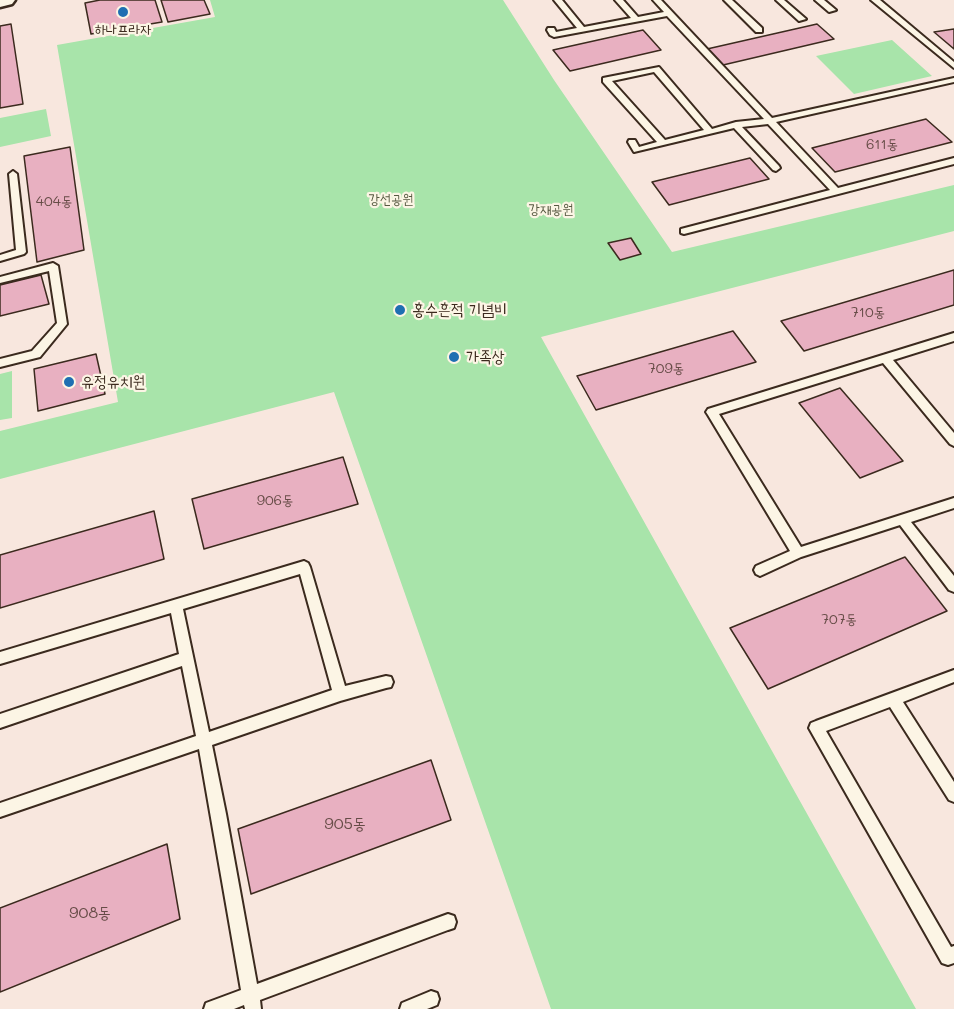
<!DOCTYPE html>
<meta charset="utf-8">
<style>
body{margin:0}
canvas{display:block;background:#f8e7de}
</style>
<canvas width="954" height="1009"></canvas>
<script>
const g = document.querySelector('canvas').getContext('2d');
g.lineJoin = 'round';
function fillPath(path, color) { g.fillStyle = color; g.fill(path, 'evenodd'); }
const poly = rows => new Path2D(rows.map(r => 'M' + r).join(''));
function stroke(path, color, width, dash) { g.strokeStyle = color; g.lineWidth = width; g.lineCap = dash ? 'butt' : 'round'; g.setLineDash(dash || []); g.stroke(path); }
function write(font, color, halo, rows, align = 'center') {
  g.font = font + ' Mali,"Poor Story",sans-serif'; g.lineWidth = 4.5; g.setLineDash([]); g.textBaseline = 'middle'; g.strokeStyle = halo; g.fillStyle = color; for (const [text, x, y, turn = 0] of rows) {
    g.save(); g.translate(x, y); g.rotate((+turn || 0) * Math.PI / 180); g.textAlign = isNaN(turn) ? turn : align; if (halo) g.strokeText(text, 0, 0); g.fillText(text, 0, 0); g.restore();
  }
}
const green = poly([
 [210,0,503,0,554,80,672,252,954,185,954,231,541,337,916,1009,551,1009,334,392,0,479,0,431,118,402,57,45,215,17],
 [892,40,932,76,854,94,816,56],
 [46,109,51,136,0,147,0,118],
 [12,371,12,418,0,420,0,374]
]);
const building = poly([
 [100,0,155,0,162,22,91,34,85,3,100,0],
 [161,0,204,0,210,14,168,22,161,0],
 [11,24,23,104,0,108,0,26,11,24],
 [817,24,834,39,723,65,707,49,817,24],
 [954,29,954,49,934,32,954,29],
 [643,30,661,50,570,71,553,50,643,30],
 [926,119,952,142,835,172,812,148,926,119],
 [70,147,84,250,37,262,24,156,70,147],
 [750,158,769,179,669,205,652,182,750,158],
 [631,238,641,254,620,260,608,243,631,238],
 [954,270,954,305,804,351,781,321,954,270],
 [41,275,49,304,0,316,0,285,41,275],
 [733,331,756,362,596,410,577,376,733,331],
 [96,354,105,394,38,411,34,369,96,354],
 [840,388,903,461,860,478,799,403,840,388],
 [343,457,358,504,204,549,192,499,343,457],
 [154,511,164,559,0,608,0,555,154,511],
 [905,557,947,611,768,689,730,628,905,557],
 [431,760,451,820,251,894,238,829,431,760],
 [167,844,180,919,0,992,0,908,167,844]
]);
const service = poly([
 [554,0,562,0,584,27,631,18,615,0,623,0,638,17,664,12,653,0,661,0,772,118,954,78,954,82,776,122,838,188,954,158,954,164,684,234,681,233,681,229,830,190,768,124,742,127,779,166,780,168,776,171,773,170,734,128,634,152,628,142,629,140,635,140,639,147,657,142,603,82,603,78,659,67,712,129,736,122,764,119,667,16,554,37,550,35,547,30,548,28,554,28,556,32,577,28,554,0],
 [654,72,704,130,665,140,612,81,654,72],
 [724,0,732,0,762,28,762,32,756,32,724,0],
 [776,0,784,0,806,19,799,21,776,0],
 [815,0,824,0,836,10,829,12,815,0],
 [871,0,880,0,954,62,954,68,871,0],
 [13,171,17,174,26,252,24,254,0,261,0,255,16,250,9,174,13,171],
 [53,263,58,266,67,324,40,357,0,367,0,359,32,351,57,323,49,271,0,283,0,277,53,263],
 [954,333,954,341,893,360,954,433,954,446,950,444,883,363,719,414,801,547,954,498,954,508,911,522,954,576,954,592,949,590,900,525,801,557,760,576,756,574,754,570,756,566,790,551,708,415,706,412,708,409,954,333],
 [304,561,308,563,310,567,345,686,386,676,391,677,393,682,391,687,386,688,340,701,212,745,226,814,257,984,448,914,454,916,456,922,454,928,448,930,260,1000,261,1009,245,1009,244,1005,234,1009,204,1009,206,1003,241,990,199,749,0,817,0,803,196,736,182,666,0,728,0,714,179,654,171,613,0,664,0,652,304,561],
 [300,574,332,690,209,732,183,609,300,574],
 [954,670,954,682,903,702,954,782,954,802,949,800,890,707,826,731,951,947,954,946,954,963,948,965,942,963,809,728,811,723,816,721,954,670],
 [431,991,437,993,439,999,437,1005,427,1009,400,1009,402,1003,431,991]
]);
const secondary = poly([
 [0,0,15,0,12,4,0,7,0,0]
]);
const markers = [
 [123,12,6,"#1f6fb2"],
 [400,310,6,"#1f6fb2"],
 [454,357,6,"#1f6fb2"],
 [69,382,6,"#1f6fb2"]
];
const farPoinames = [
 ["하나프라자",123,30]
];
const numberNames = [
 ["611동",882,145],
 ["404동",54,202],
 ["710동",868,313],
 ["709동",666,369],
 ["906동",275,501],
 ["707동",839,620]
];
const farParknames = [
 ["강선공원",391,200],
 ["강재공원",551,210]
];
const poiNames = [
 ["홍수흔적 기념비",412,310],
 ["가족상",466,357],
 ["유정유치원",81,382]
];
const nearNumbernames = [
 ["905동",345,824],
 ["908동",90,913]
];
fillPath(green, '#a8e4aa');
fillPath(building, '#e8b0c1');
stroke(building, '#3b2a1e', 1.5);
stroke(service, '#3b2a1e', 4);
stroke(secondary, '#3b2a1e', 5);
fillPath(service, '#fcf5e5');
fillPath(secondary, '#fcf5e5');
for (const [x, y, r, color] of markers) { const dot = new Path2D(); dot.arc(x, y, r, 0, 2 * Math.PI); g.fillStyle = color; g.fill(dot); stroke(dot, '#fcf5e5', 2); }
write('14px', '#3b2a1e', '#fcf5e5', farPoinames);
write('14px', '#664c47', null, numberNames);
write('14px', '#565841', '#fcf5e5', farParknames);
write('16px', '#3b2a1e', '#fcf5e5', poiNames, 'left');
write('16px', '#664c47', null, nearNumbernames);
</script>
